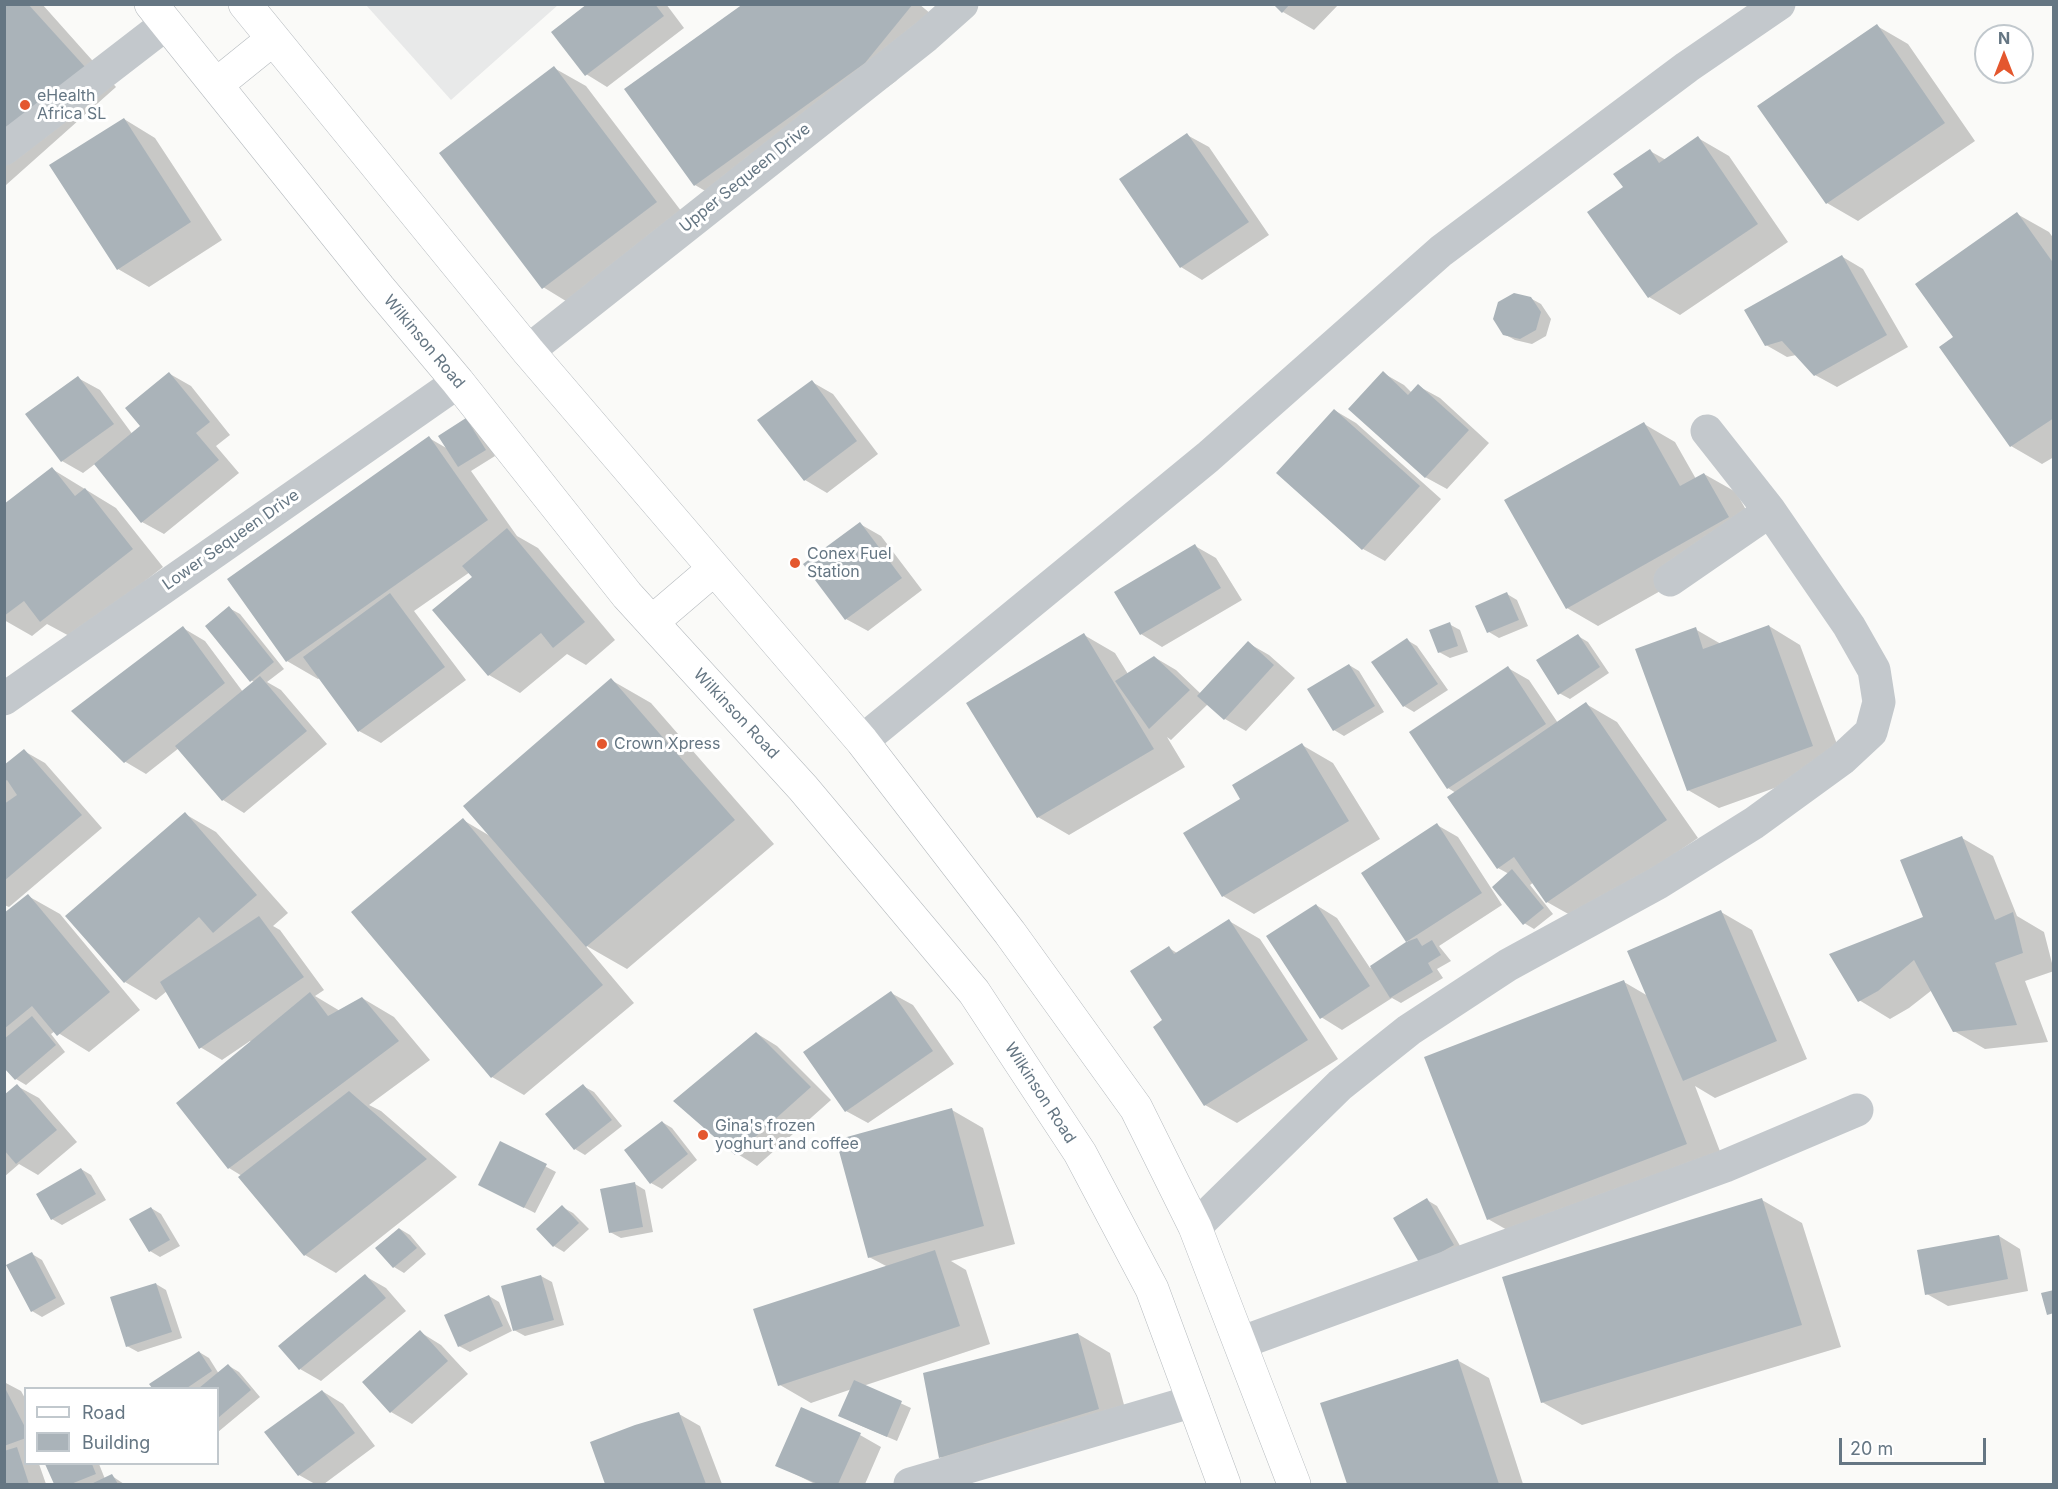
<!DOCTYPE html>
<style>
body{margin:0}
#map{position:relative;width:2058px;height:1489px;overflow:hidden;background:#fafaf8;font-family:Inter,sans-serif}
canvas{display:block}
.frame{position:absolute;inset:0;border:6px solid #657683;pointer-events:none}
.legend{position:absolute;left:24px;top:1387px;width:195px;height:78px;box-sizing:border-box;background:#fff;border:2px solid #c1c8cd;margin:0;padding:8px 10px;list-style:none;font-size:18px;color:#657683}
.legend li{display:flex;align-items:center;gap:12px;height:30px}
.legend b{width:30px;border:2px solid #c1c8cd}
.north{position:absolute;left:1974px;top:24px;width:60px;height:60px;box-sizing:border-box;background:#fff;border:2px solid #c1c8cd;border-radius:50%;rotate:0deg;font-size:16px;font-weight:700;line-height:24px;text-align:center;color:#657683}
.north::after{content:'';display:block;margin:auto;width:21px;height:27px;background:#e4572e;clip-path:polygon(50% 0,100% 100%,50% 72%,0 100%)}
.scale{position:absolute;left:1839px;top:1438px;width:147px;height:27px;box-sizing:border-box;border:3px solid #657683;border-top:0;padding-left:8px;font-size:18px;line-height:21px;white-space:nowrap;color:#657683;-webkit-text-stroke:4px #fff;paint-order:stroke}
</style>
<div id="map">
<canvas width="2058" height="1489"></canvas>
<div class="frame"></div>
<ul class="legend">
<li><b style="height:8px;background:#fff"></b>Road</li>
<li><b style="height:16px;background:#aab3b9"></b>Building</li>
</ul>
<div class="north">N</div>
<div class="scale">20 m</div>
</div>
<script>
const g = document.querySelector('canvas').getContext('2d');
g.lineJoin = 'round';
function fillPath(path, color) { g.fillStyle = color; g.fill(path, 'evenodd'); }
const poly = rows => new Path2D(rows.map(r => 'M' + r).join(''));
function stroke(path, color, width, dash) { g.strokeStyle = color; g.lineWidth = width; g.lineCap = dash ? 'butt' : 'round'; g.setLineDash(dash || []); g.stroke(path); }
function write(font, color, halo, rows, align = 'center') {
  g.font = font + ' Inter,sans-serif'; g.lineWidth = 6; g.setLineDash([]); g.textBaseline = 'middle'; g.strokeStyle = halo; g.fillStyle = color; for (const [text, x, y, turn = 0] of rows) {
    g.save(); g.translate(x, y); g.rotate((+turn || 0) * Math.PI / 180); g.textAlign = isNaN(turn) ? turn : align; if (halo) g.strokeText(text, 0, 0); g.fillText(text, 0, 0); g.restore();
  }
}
const built = poly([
 [366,5,558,5,451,100]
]);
const shadow = poly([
 [4,4,42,4,116,87,6,185,4,184],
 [590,4,666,4,684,28,607,87,586,74],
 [745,4,919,4,943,24,896,81,726,203,695,185],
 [1275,4,1339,4,1314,30,1283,12],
 [1877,26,1908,44,1975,141,1858,221,1827,203,1759,106],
 [554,68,586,86,688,220,574,306,543,287],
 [124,119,155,138,222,240,149,287,118,269],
 [1187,135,1209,147,1269,235,1202,280,1181,267,1121,180],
 [1698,138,1729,156,1788,242,1680,315,1649,297,1625,188,1650,151,1666,160],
 [2017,214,2049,232,2054,239,2054,457,2042,464,2011,446,1941,347,1955,338],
 [1841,256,1863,269,1908,347,1837,387,1815,375,1796,355,1787,357,1766,345],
 [1530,298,1541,304,1551,319,1546,336,1532,344,1515,340,1504,334],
 [1383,373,1404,385,1412,393,1418,386,1440,398,1489,443,1447,489,1425,477],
 [170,374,191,386,230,435,216,446,239,473,164,534,142,522,95,464,83,473,62,461,78,378,100,390,133,435,143,427],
 [812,382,833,394,878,454,827,493,805,480,760,420],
 [1334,410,1356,423,1441,499,1385,561,1363,549,1278,473],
 [466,420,476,426,495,456,471,471,517,536,538,548,615,640,586,665,567,654,520,693,489,675,474,577,470,572,414,611,466,680,381,743,359,731,320,678,318,679,287,661,429,438,448,449],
 [1644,424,1675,442,1696,479,1704,474,1736,492,1760,535,1598,626,1567,608],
 [52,469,116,508,163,567,73,638,47,624,32,636,4,620,4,506],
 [860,524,881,536,922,590,868,631,846,619],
 [1195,546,1216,558,1242,600,1162,647,1141,634],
 [1507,594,1517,600,1528,626,1499,638,1489,632],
 [229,608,240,614,284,669,267,682,281,690,327,744,244,813,223,800,179,748,146,774,124,761,183,628,205,641,243,692,254,682,251,680],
 [1449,624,1460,630,1468,652,1450,658,1439,652],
 [1769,626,1800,645,1844,763,1719,808,1688,790,1695,629,1721,644],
 [1084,635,1115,653,1128,674,1154,657,1176,670,1201,694,1248,643,1269,655,1295,678,1246,731,1225,719,1208,704,1171,740,1167,737,1185,767,1069,835,1038,817],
 [1578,636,1588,642,1609,673,1570,699,1559,693],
 [1407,640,1417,646,1448,690,1414,712,1404,706],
 [1349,665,1359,671,1384,712,1344,736,1334,730],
 [1508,668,1529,680,1558,723,1586,704,1617,722,1698,838,1579,920,1547,902,1534,882,1530,885,1553,914,1534,929,1524,923,1509,874,1498,868,1456,793,1448,788],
 [611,680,651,703,774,844,627,969,585,945,634,1003,524,1095,492,1077,463,820,490,836],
 [1302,745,1333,763,1380,839,1254,914,1223,896,1242,800],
 [24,751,45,763,102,828,9,907,4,905,4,767],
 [185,814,216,832,288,913,273,926,280,930,324,990,315,996,340,1011,362,998,394,1017,430,1060,369,1105,381,1111,457,1177,336,1273,305,1255,242,1176,229,1168,251,1042,250,1041,222,1060,200,1047,167,991,156,1000,125,982],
 [1437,825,1458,837,1502,905,1439,946,1451,961,1437,969,1443,978,1401,1003,1392,998,1342,1030,1321,1017,1316,905,1337,918,1370,968,1408,942,1363,873],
 [1962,838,1993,856,2017,916,2044,932,2054,971,2025,981,2048,1042,1985,1049,1954,1031,1932,990,1909,1008,1890,1019,1859,1000,1925,918],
 [28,896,60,914,140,1010,89,1052,55,1031,51,1034,65,1052,26,1085,16,1079,4,1066,4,915],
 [1721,912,1752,930,1807,1059,1715,1098,1695,1086,1726,1167,1528,1242,1488,1219,1624,982,1648,996],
 [1229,921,1260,939,1338,1059,1237,1123,1205,1105,1164,1021,1169,948,1177,953],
 [891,993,913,1005,954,1064,868,1123,846,1111],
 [756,1033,777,1046,831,1100,757,1166,736,1153],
 [17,1086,39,1098,77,1142,38,1175,19,1164,4,1177,4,1097],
 [583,1086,594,1092,622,1126,585,1155,575,1149],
 [952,1110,983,1128,1015,1244,951,1261,966,1270,990,1344,863,1386,911,1408,897,1441,850,1421,852,1389,811,1403,780,1385,888,1267,869,1257],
 [662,1122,672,1128,697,1160,662,1189,651,1183],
 [501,1143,556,1172,535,1213,490,1190],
 [81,1169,91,1175,106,1200,62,1225,52,1219],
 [635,1184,645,1190,653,1232,621,1238,610,1232],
 [1427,1200,1437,1206,1463,1251,1422,1263],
 [1762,1200,1802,1223,1841,1347,1582,1425,1542,1402],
 [562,1207,573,1213,589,1229,564,1252,554,1246],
 [151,1208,161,1214,180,1246,160,1257,150,1251],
 [400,1229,410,1235,426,1254,404,1273,394,1267],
 [1999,1236,2020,1249,2028,1291,1948,1306,1927,1294],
 [32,1254,42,1260,65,1304,42,1317,32,1311],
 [365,1276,386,1288,406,1311,321,1381,300,1369],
 [541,1276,552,1282,564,1325,525,1336,514,1330],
 [156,1284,166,1290,182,1338,138,1352,127,1346],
 [489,1296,499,1302,512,1331,470,1352,459,1346],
 [420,1332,441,1345,468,1374,412,1424,391,1412],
 [1078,1334,1110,1353,1130,1427,971,1475,940,1457],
 [199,1352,209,1358,219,1374,229,1366,239,1372,260,1397,218,1432,218,1388,154,1388,151,1384],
 [1457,1360,1489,1378,1523,1484,1349,1484,1322,1404],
 [4,1382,21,1391,26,1400,26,1464,39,1464,46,1484,4,1484],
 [322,1391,343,1404,375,1446,324,1484,315,1484,299,1475],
 [679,1414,700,1426,722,1484,607,1484,592,1443],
 [860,1435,881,1447,865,1484,815,1484,777,1465],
 [46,1464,99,1464,105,1479,112,1476,124,1484,55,1484]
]);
const building = poly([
 [4,4,28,4,86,68,4,141],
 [587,4,655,4,664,16,585,76,551,32],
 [743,4,913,4,865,63,694,186,624,89],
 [1273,4,1290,4,1282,13],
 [1877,24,1945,123,1826,204,1757,106],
 [554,66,657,202,542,289,439,153],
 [124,118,191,222,117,270,49,165],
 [1187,133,1249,222,1180,268,1119,179],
 [1698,136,1758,224,1648,298,1587,212,1623,187,1613,174,1650,149,1659,163],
 [2017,212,2054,264,2054,418,2010,447,1939,347,1953,337,1915,284],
 [1842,255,1887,335,1814,376,1782,341,1765,346,1744,310],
 [1514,293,1531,297,1541,312,1536,330,1520,339,1503,335,1493,319,1498,302],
 [1383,371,1408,395,1418,384,1469,430,1425,478,1348,409],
 [169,372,210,422,196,433,219,460,141,523,94,464,140,426,125,408],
 [78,376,114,424,61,462,25,414],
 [812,380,857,441,804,481,757,420],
 [1334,409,1420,486,1362,550,1276,473],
 [466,418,486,450,458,467,438,436],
 [1644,422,1680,486,1704,473,1729,517,1566,609,1504,500],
 [429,436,488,520,286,662,227,579],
 [52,467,75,496,85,488,133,549,40,622,24,601,4,616,4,504],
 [860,522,902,578,845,620,803,564],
 [507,528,585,622,553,648,541,633,488,676,432,610,472,577,462,566],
 [1195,544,1221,588,1140,635,1114,592],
 [1507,592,1519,620,1487,633,1475,606],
 [390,593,445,667,358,732,303,657],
 [229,606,274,662,250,682,205,626],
 [1450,622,1458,646,1438,653,1429,630],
 [1769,625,1813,746,1687,791,1635,649,1696,627,1703,649],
 [183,626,225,683,124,763,71,711],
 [1084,633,1154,749,1037,818,966,703],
 [1578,634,1600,667,1558,695,1536,660],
 [1407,638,1438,684,1403,707,1371,662],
 [1248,641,1274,665,1224,720,1197,696],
 [1154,656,1190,690,1149,729,1115,681],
 [1349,664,1375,706,1333,731,1307,689],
 [1508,666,1546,724,1447,789,1409,732],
 [260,676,307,731,222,801,175,746],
 [611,678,735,820,586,947,463,806],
 [1586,702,1667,820,1546,903,1514,857,1497,869,1447,797],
 [1302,743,1349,821,1222,897,1183,833,1240,799,1232,785],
 [24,749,82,815,4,881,4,804,17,795,7,780,4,782,4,765],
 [185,812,257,895,213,933,199,917,124,983,65,916],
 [463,818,603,985,491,1078,351,912],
 [1437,823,1482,893,1406,942,1361,873],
 [1962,836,1995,920,2013,912,2023,953,1995,963,2017,1025,1953,1032,1914,960,1878,991,1858,1002,1829,954,1923,917,1900,860],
 [1512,869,1544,908,1523,925,1492,887],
 [28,894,110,992,57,1036,32,1006,4,1029,4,913],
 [1316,904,1370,986,1320,1019,1266,936],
 [1721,910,1777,1041,1683,1081,1627,951],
 [259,916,304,977,199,1049,160,982],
 [1229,919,1308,1040,1204,1106,1153,1027,1162,1020,1130,971,1169,946,1174,954],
 [1417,938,1422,946,1432,940,1441,955,1428,963,1433,972,1390,998,1370,966,1406,942],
 [1624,980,1687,1144,1487,1220,1424,1057],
 [891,991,933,1051,845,1112,803,1052],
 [310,992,328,1016,362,997,399,1041,228,1169,176,1103],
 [32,1016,56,1045,15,1080,4,1068,4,1039],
 [756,1032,811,1087,735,1155,673,1101],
 [17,1084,57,1130,16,1164,4,1150,4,1095],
 [583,1084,612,1120,574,1150,545,1114],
 [349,1091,427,1159,304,1256,238,1177],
 [952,1108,984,1226,868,1258,836,1140],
 [662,1121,688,1154,650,1184,624,1150],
 [500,1141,547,1164,524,1208,478,1185],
 [81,1168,96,1194,51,1220,36,1194],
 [635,1182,643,1227,609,1233,600,1189],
 [1427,1198,1454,1245,1420,1264,1393,1218],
 [1762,1198,1802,1325,1541,1403,1502,1277],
 [562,1205,579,1223,553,1247,536,1229],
 [151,1207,170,1240,149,1252,129,1219],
 [399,1228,417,1248,393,1268,375,1248],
 [1999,1235,2008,1279,1925,1295,1917,1250],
 [935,1250,960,1326,778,1386,753,1309],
 [32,1252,56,1298,31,1312,6,1265],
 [365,1274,386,1298,299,1370,278,1346],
 [541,1275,554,1320,513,1331,501,1286],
 [156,1283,172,1332,126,1347,110,1297],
 [2054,1290,2054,1313,2047,1315,2041,1293],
 [489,1295,503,1326,458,1347,444,1315],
 [420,1330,448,1361,390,1413,362,1382],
 [1078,1333,1099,1409,939,1458,923,1373],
 [199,1351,212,1371,187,1388,152,1388,149,1384],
 [1458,1359,1499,1484,1347,1484,1320,1403],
 [228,1364,251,1390,218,1418,218,1388,199,1388],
 [854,1380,902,1401,887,1437,838,1416],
 [4,1386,26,1429,26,1438,4,1446],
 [322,1390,355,1433,298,1476,264,1432],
 [801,1407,861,1433,838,1484,818,1484,775,1466],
 [679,1412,706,1484,605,1484,590,1442,635,1425],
 [17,1447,29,1484,4,1484,4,1451],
 [45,1464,92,1464,96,1474,71,1484,54,1484],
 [112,1474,118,1484,91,1484]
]);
const minor = poly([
 [4,149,166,24],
 [528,351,926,36,962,4],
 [1670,580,1770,511],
 [4,699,458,382],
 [862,741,1208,457,1441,251,1687,67,1779,4],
 [1195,1227,1340,1085,1409,1030,1508,965,1658,883,1754,823,1842,759,1871,732,1879,702,1874,670,1849,626,1770,511,1707,431],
 [1240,1343,1725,1166,1857,1110],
 [910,1484,1194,1401]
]);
const major = poly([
 [151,4,379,288,458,382,627,595,803,788,974,992,1080,1153,1152,1289,1224,1484],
 [245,4,528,351,862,741,1010,933,1136,1108,1195,1227,1294,1484],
 [216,85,273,39],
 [652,622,714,569]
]);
const markers = [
 [25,105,6,"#e4572e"],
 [795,563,6,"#e4572e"],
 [602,744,6,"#e4572e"],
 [703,1135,6,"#e4572e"]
];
const poiNames = [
 ["eHealth",37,96],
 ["Africa SL",37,114],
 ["Conex Fuel",807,554],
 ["Station",807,572],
 ["Crown Xpress",614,744],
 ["Gina's frozen",715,1126],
 ["yoghurt and coffee",715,1144]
];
const streetNames = [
 ["Upper Sequeen Drive",745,178,-39],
 ["Wilkinson Road",424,342,50],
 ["Lower Sequeen Drive",231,540,-35],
 ["Wilkinson Road",736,714,47],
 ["Wilkinson Road",1040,1093,57]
];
fillPath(built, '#e8e9e9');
fillPath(shadow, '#0003');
fillPath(building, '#aab3b9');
stroke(major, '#b5babe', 34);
stroke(minor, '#c3c8cc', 33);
stroke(major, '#fff', 33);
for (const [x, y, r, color] of markers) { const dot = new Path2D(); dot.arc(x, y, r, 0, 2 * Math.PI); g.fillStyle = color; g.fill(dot); stroke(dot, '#fff', 2); }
write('16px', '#657683', '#fff', poiNames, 'left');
write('16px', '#657683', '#fff', streetNames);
</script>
